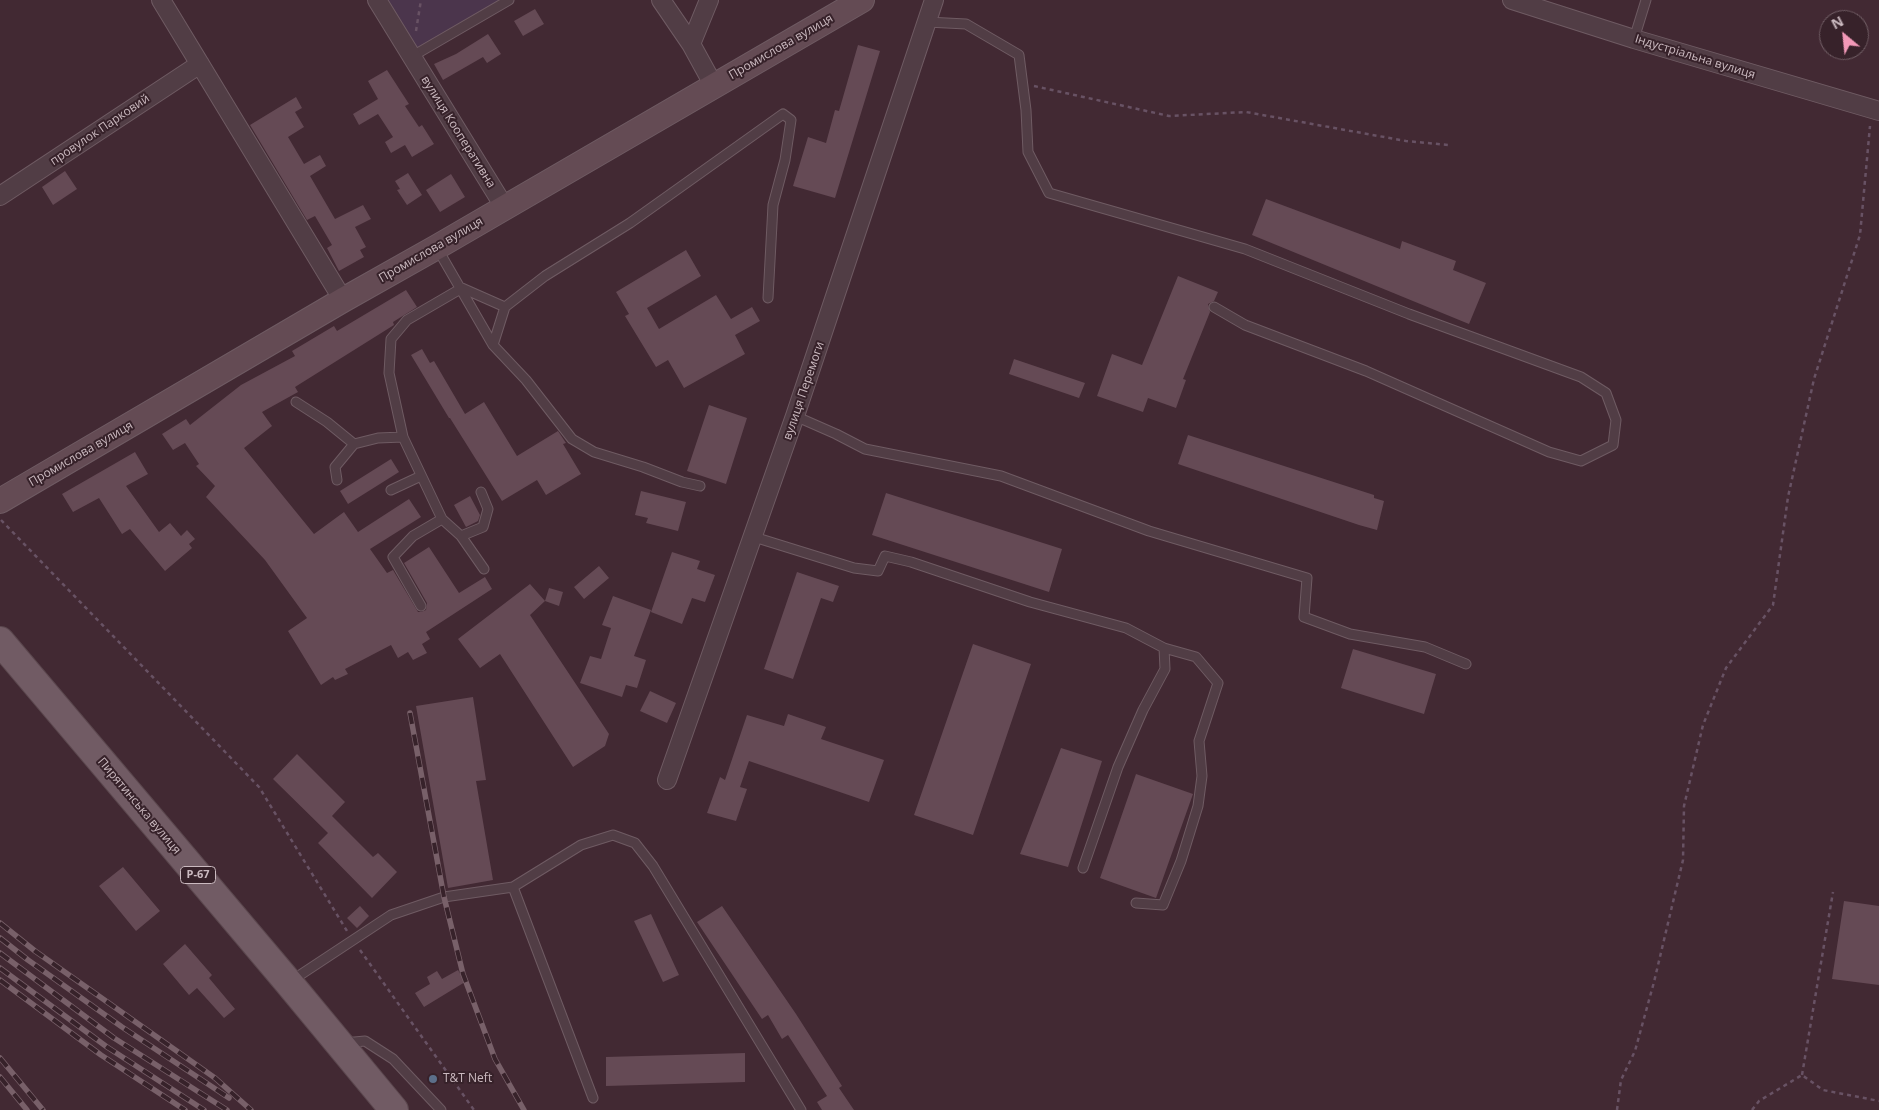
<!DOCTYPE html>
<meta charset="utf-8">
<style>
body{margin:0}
#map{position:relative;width:1879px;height:1110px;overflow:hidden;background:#422933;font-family:"Open Sans",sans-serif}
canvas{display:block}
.north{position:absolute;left:1819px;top:10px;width:50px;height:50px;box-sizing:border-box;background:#37222a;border:1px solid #725f66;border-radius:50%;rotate:332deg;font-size:14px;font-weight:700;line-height:20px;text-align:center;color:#cbbac0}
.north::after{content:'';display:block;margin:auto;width:18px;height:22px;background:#f299b8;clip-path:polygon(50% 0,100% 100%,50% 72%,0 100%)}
</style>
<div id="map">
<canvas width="1879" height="1110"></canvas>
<div class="north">N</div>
</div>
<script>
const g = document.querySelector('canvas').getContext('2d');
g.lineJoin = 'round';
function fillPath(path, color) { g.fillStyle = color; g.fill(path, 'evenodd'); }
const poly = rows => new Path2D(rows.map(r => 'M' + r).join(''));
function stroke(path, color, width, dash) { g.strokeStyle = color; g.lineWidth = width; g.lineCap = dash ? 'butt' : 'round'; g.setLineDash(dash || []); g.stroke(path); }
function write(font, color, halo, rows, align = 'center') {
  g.font = font + ' "Open Sans",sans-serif'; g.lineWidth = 4; g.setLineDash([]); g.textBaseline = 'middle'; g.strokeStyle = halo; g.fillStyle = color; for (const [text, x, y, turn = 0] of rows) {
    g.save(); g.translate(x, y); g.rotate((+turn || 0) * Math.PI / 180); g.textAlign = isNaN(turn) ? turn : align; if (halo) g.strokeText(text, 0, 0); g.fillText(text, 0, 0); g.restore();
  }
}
const green = poly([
 [377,0,509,0,411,57]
]);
const building = poly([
 [535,9,544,24,523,36,514,21],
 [488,34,501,54,487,63,483,57,443,80,434,64,456,54],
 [858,45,880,51,835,198,793,186,808,137,826,143,835,110,839,111],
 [387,70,409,104,405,106,419,127,422,125,434,144,412,157,405,145,391,153,385,142,393,137,378,114,359,125,353,114,378,99,368,81],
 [296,97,302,108,295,112,304,127,288,137,304,164,320,155,326,166,310,176,335,219,363,205,371,219,355,227,366,247,360,250,364,257,339,271,327,248,332,245,315,216,307,220,250,125],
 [65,171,77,189,53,205,42,187],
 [408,173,422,195,407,205,397,190,400,189,395,181],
 [451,174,465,197,440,212,426,190],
 [1266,199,1400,249,1402,241,1456,261,1453,270,1486,283,1469,324,1252,235],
 [686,250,701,276,647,308,659,329,716,295,731,319,752,307,760,321,735,335,745,354,684,388,668,360,656,367,625,316,629,314,616,292],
 [1178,276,1218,292,1214,301,1208,304,1210,312,1183,379,1186,380,1176,408,1148,398,1143,412,1097,396,1112,354,1142,365],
 [406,290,417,307,393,322,394,325,295,387,298,392,262,412,272,426,244,448,314,534,344,512,358,532,409,499,421,517,370,549,387,573,393,570,418,612,421,612,426,610,427,603,404,563,429,547,459,593,485,577,492,589,426,632,430,639,422,644,427,653,413,660,408,652,398,658,391,645,345,669,348,674,335,680,333,677,321,685,288,631,307,618,265,560,206,497,215,486,196,466,199,464,185,443,173,450,162,434,186,419,190,425,241,385,295,356,292,351,334,326,337,331],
 [422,349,430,363,434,361,465,414,484,402,517,456,558,431,566,443,563,444,581,474,546,495,537,480,502,501,450,418,449,418,411,355],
 [1014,359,1085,383,1079,398,1009,374],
 [709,405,747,418,726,484,687,471],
 [1188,435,1374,495,1374,498,1384,501,1377,530,1359,525,1178,464],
 [135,452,148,474,126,486,159,532,170,523,181,536,187,530,195,539,189,544,192,548,165,571,130,529,122,534,99,498,73,512,62,494],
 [391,459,399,472,348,504,340,491],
 [641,491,686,502,678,531,646,523,648,518,635,515],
 [886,493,1062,549,1049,592,872,535],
 [470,496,480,515,478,521,466,527,454,505],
 [672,552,700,561,697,569,715,575,705,602,692,598,682,624,651,612],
 [599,566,609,578,584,599,574,587],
 [797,572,839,586,833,602,821,598,793,679,764,669],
 [530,584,545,601,530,615,609,734,605,746,573,767,500,654,480,668,458,639],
 [549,588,563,592,559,606,545,601],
 [613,596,651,610,634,656,646,660,637,688,626,685,622,697,580,683,590,656,601,659,611,628,602,625],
 [973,644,1031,664,973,835,914,815],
 [1353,649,1436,674,1424,714,1341,688],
 [650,691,676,703,667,723,640,711],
 [473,697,486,780,476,781,493,880,448,888,416,706],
 [788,714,826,727,821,739,884,760,869,802,749,761,740,787,747,789,736,821,707,813,720,777,725,780,747,715,784,726],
 [1061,748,1102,761,1068,867,1020,854],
 [297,754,345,802,332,816,373,857,378,853,397,872,372,898,318,843,328,833,273,779],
 [1136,774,1193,794,1156,898,1100,878],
 [123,867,160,911,136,931,99,886],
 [1844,901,1879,906,1879,985,1832,979],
 [360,906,369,916,357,928,347,918],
 [722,906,796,1014,842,1086,839,1088,854,1110,822,1110,817,1102,827,1096,788,1035,782,1039,768,1015,762,1019,697,922],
 [651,914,679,975,663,982,634,921],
 [185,944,212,975,209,978,235,1009,224,1018,197,988,189,995,163,964],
 [458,970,465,982,424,1007,415,993,430,984,427,977,437,971,442,979],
 [745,1053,745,1082,606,1086,606,1057]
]);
const path = poly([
 [416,31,421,0],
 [1034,86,1169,116,1246,112,1406,141,1449,145],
 [1,520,259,787,347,931],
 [360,950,474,1110],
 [1802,1075,1833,892],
 [1617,1110,1621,1080,1635,1051,1654,982,1683,860,1684,806,1703,725,1726,668,1773,605,1788,497,1814,379,1860,235,1870,126],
 [1752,1110,1759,1101,1802,1075,1823,1090,1879,1101]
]);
const lane = poly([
 [927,22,966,24,1019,55,1026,110,1028,152,1049,193,1245,249,1409,314,1581,377,1606,393,1616,420,1613,445,1581,461,1549,452,1366,371,1245,325,1214,307],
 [1634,39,1646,0],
 [411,57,509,0],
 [437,248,493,345,526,380,572,439,594,452,643,467,682,482,700,486],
 [493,345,505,307,545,276,630,223,783,114,791,120,785,160,773,205,768,298],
 [296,402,327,422,354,444],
 [795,416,836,434,865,449,1001,476,1149,531,1307,578,1304,617,1350,634,1425,647,1466,664],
 [337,480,335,467,354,444,378,438,403,437],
 [391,490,421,476],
 [461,536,483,527,488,509,481,492],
 [754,537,854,568,878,571,885,556,911,562,1030,602,1126,628,1164,648,1196,657,1218,683,1199,741,1202,776,1198,806,1181,861,1163,905,1136,903],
 [484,569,461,536,442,519,403,437,389,373,391,339,407,320,462,288,505,307],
 [421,606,393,557,413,536,442,519],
 [1083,868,1118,767,1143,710,1165,669,1164,648],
 [513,887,581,845,613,835,635,843,653,866,801,1110],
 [291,981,391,915,444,897,513,887,593,1098],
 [344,1043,365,1041,393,1059,441,1110]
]);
const street = poly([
 [161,0,343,300],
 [377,0,505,208],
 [661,0,691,44,714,86],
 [1512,0,1634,39,1879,111],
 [691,44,709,0],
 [0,196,200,64],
 [667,780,795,416,934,0]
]);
const secondary = poly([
 [0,501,343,300,437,247,862,0]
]);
const primary = poly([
 [0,641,288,982,394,1110]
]);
const rail = poly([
 [410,713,444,897,463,974,495,1059,524,1110],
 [0,923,35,951,215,1078,251,1110],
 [0,938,28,960,122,1027,229,1098],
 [0,953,114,1038,227,1110],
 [0,968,107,1047,204,1110],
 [0,980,101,1055,185,1110],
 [0,1058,43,1110],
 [0,1077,27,1110]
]);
const markers = [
 [433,1079,5,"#5c6f8a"]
];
const shields = [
 [198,875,35]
];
const shieldNames = [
 ["Р-67",198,875]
];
const streetNames = [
 ["Промислова вулиця",781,47,-30],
 ["Індустріальна вулиця",1695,57,17],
 ["провулок Парковий",100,130,-34],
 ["вулиця Кооперативна",458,132,58],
 ["Промислова вулиця",431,250,-30],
 ["вулиця Перемоги",804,391,-71],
 ["Промислова вулиця",81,454,-30],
 ["Пирятинська вулиця",139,806,50]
];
const poiNames = [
 ["T&T Neft",443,1079]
];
fillPath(green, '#4b354c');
fillPath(building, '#654a55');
stroke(lane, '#6f5b63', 11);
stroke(street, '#6f5b63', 20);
stroke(secondary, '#6f5b63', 26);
stroke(primary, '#5b474e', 30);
stroke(path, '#685264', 2.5, [4, 4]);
stroke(lane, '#513d45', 9);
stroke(street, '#513d45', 18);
stroke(secondary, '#644b54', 24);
stroke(primary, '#715b64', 28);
stroke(rail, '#786069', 5.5);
stroke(rail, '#37222a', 4, [11]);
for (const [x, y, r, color] of markers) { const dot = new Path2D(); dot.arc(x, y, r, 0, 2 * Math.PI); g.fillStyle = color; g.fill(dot); stroke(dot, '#37222a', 2); }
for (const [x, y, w] of shields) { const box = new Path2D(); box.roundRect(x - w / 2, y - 8.5, w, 17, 4); g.fillStyle = '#37222a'; g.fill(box); stroke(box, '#cbbac0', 1); }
write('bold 11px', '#cbbac0', null, shieldNames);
write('12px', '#cbbac0', '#37222a', streetNames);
write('12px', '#cbbac0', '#37222a', poiNames, 'left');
</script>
